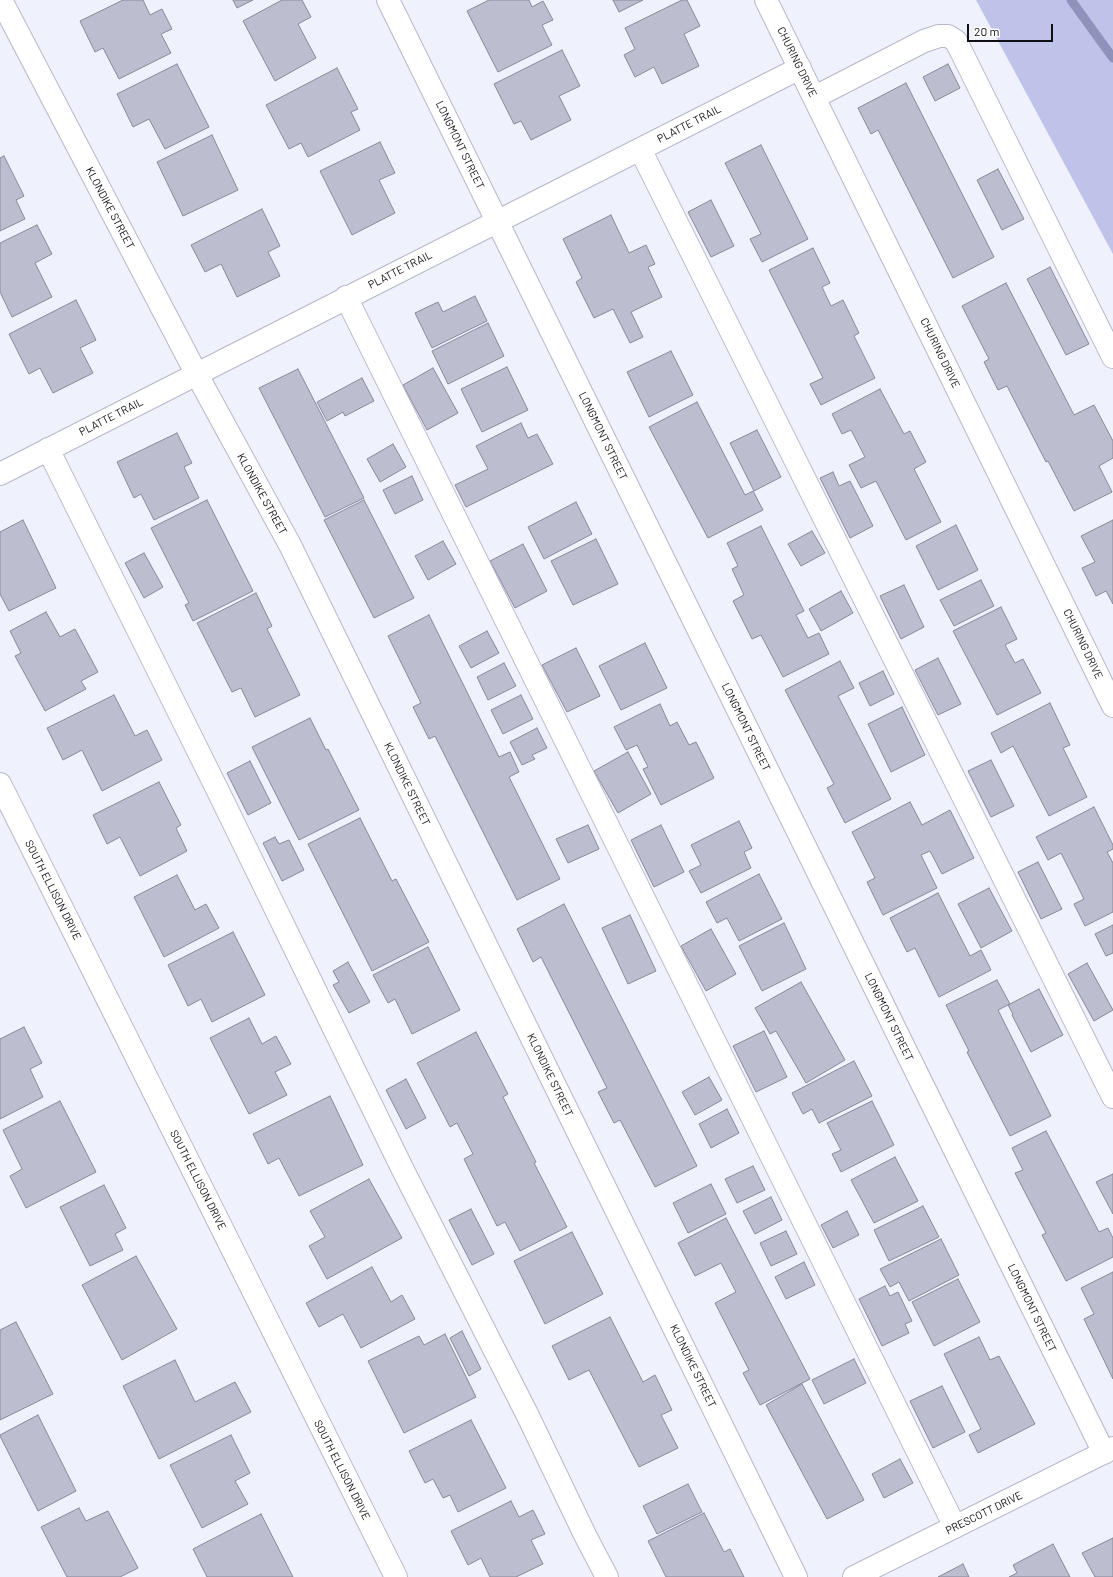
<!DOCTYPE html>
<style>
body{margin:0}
#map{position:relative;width:1113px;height:1577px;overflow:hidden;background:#eff1fc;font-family:Barlow,sans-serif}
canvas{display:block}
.scale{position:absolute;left:967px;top:24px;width:86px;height:18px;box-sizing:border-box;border:2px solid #0f0f15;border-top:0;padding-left:5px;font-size:12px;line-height:14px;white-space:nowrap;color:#0f0f15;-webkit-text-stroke:3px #fff;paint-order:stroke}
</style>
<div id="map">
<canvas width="1113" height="1577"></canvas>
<div class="scale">20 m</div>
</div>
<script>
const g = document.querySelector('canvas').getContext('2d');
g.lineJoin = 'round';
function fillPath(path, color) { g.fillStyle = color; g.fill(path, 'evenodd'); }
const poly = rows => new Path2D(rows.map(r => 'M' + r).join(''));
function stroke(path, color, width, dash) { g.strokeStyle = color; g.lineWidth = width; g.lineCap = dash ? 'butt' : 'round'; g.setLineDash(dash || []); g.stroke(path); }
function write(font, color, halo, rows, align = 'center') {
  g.font = font + ' Barlow,sans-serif'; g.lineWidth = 3; g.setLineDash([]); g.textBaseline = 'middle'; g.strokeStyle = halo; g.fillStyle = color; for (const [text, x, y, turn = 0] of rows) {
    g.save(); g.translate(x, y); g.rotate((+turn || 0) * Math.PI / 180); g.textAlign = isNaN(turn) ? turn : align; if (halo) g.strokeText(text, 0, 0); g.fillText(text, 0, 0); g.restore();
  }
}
const green = poly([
 [976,0,1113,0,1113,254]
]);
const stream = poly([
 [1071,0,1113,58]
]);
const building = poly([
 [123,0,143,0,150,15,162,9,172,29,161,34,171,53,119,79,103,48,95,52,80,21,123,0],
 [233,0,253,0,237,8,233,0],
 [282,0,302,0,311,17,298,24,316,58,275,81,243,21,282,0],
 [489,0,529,0,532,7,543,1,553,20,542,25,552,45,498,72,467,11,489,0],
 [613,0,643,0,619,12,613,0],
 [682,0,687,0,700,26,684,34,699,66,662,84,654,67,635,77,624,55,635,49,625,28,682,0],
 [562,50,580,86,559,96,571,120,531,140,521,121,514,124,494,84,562,50],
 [177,64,209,127,165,149,149,119,133,127,117,94,177,64],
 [948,64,960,88,935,101,923,77,948,64],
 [337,68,358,109,351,112,360,130,308,157,301,143,289,149,266,105,337,68],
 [906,83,994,257,953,278,878,130,871,134,858,108,906,83],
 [212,135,238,190,183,216,157,162,212,135],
 [380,142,395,173,379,180,395,213,352,235,320,171,380,142],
 [761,145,808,239,762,262,750,239,761,234,725,163,761,145],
 [4,156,24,196,16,200,25,219,0,231,0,158,4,156],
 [998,169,1024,219,1002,230,977,180,998,169],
 [711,200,734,246,711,257,688,212,711,200],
 [262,209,280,246,268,252,280,276,237,297,221,264,205,272,191,245,262,209],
 [611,215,629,253,646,245,655,264,648,267,662,297,631,312,643,337,630,343,613,309,594,318,576,282,582,278,563,239,611,215],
 [37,225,52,254,35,263,52,297,12,317,0,292,0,243,37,225],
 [813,248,830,283,822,287,831,306,843,300,859,333,854,336,875,378,821,405,810,384,823,378,769,270,813,248],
 [1050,267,1089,344,1066,355,1027,279,1050,267],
 [1006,283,1074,415,1094,405,1113,441,1113,458,1099,466,1112,492,1074,511,1048,461,1046,462,1007,386,998,390,984,362,989,359,962,306,1006,283],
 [475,296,487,321,432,348,415,313,438,302,443,312,475,296],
 [76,300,96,340,80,348,93,373,53,393,40,368,29,374,9,334,76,300],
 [488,323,504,356,448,384,432,351,488,323],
 [671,351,693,395,649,417,627,372,671,351],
 [507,367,528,410,482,432,461,389,507,367],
 [433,368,458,413,427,430,403,385,433,368],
 [298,369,364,498,325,517,259,388,298,369],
 [362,378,374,401,345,416,343,412,327,421,317,402,362,378],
 [880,389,904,434,910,431,926,462,914,469,941,522,906,540,876,481,861,488,849,465,865,457,851,430,842,434,832,414,880,389],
 [697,402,745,495,753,491,763,510,708,538,649,427,697,402],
 [521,423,528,438,537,434,553,464,466,507,455,485,488,469,476,446,521,423],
 [757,430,781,477,754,491,730,443,757,430],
 [177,433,192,463,184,467,199,498,154,520,141,494,134,498,117,462,177,433],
 [393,444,406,467,380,482,367,459,393,444],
 [833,472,839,486,850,481,873,526,850,538,820,478,833,472],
 [412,476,423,500,395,514,383,490,412,476],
 [207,500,253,591,193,621,185,605,189,603,151,528,207,500],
 [364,500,414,598,374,618,324,520,364,500],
 [576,502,592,534,544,559,528,527,576,502],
 [23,520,56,588,9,611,0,594,0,532,23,520],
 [1113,520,1113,604,1106,591,1096,596,1082,568,1095,562,1081,536,1113,520],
 [956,525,978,570,938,590,916,546,956,525],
 [761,526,804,611,796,615,808,638,819,633,829,654,783,677,761,635,752,639,733,601,744,595,732,569,738,566,727,543,761,526],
 [812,531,825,553,801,566,788,544,812,531],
 [596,539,618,584,573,605,551,561,596,539],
 [443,541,456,564,428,580,415,556,443,541],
 [523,544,547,591,515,608,490,561,523,544],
 [144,553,163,587,144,598,125,563,144,553],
 [981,580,994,606,954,626,940,600,981,580],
 [904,585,924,627,901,639,880,596,904,585],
 [841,591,853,613,821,631,809,609,841,591],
 [256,593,272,626,267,629,300,695,255,717,241,688,232,692,197,623,256,593],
 [1001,607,1017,639,1005,645,1015,663,1023,659,1041,693,997,715,953,631,1001,607],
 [46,612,60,637,75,629,98,672,81,681,86,689,45,711,15,656,21,653,10,631,46,612],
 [429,615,499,757,510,752,519,772,509,777,560,879,517,900,435,736,429,739,413,707,421,703,388,636,429,615],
 [487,631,499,653,471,668,459,646,487,631],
 [645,643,667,688,621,710,599,666,645,643],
 [576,648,600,696,567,712,542,665,576,648],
 [938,658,961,704,938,715,915,670,938,658],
 [840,661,854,688,838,696,891,799,845,823,827,788,834,784,785,690,840,661],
 [504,663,516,686,488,700,477,677,504,663],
 [883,671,894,694,870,706,859,683,883,671],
 [114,695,135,736,147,730,162,760,102,791,82,750,63,760,47,728,114,695],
 [521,695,533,719,503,734,491,710,521,695],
 [1050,703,1070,745,1063,748,1087,797,1049,816,1013,746,1001,753,991,733,1050,703],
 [660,704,670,726,677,722,689,745,696,742,714,778,661,805,643,769,648,767,637,745,626,750,614,727,660,704],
 [902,707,925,755,891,772,868,724,902,707],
 [310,718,326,750,328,749,359,810,299,840,252,747,310,718],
 [537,728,547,748,532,755,535,759,522,765,510,742,537,728],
 [628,752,651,794,618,813,594,771,628,752],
 [991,760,1014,806,991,817,968,771,991,760],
 [250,761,271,803,248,815,227,773,250,761],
 [159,782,181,825,176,828,187,851,140,876,120,837,107,844,93,815,159,782],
 [910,802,922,825,950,810,974,858,942,874,930,851,921,855,937,888,883,915,867,882,875,878,852,832,910,802],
 [1094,807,1113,845,1113,849,1107,852,1113,863,1113,912,1085,926,1074,904,1084,899,1061,853,1048,860,1036,837,1094,807],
 [360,818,392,881,396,879,429,942,372,971,308,844,360,818],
 [739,821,752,848,744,852,751,868,701,893,689,871,701,865,691,845,739,821],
 [588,825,599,849,568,863,556,839,588,825],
 [661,825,684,872,654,887,631,840,661,825],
 [275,837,279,844,289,840,304,870,282,881,263,843,275,837],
 [1038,862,1062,909,1041,919,1018,872,1038,862],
 [759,874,782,919,739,941,727,918,717,923,706,902,759,874],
 [177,875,195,910,206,904,219,928,164,957,134,897,177,875],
 [989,888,1012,931,981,948,958,904,989,888],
 [938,893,970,956,981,950,991,970,939,997,915,948,907,952,890,918,938,893],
 [564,904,697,1166,655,1187,620,1120,614,1123,598,1092,607,1088,541,957,533,962,517,929,564,904],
 [630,915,656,971,628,984,602,928,630,915],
 [784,923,806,969,762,991,739,946,784,923],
 [1113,925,1113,953,1106,956,1095,934,1113,925],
 [711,929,736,974,706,991,681,946,711,929],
 [233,932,265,995,212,1022,201,999,188,1006,168,965,233,932],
 [428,947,460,1010,412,1034,395,999,388,1003,373,975,428,947],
 [348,962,370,1002,349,1013,333,985,339,982,333,971,348,962],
 [1087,963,1113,1010,1094,1021,1068,974,1087,963],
 [997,980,1010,1004,998,1010,1051,1116,1010,1136,967,1052,969,1051,946,1005,997,980],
 [801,982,845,1060,806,1083,776,1031,770,1034,755,1008,801,982],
 [1039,989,1063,1035,1031,1052,1012,1015,1013,1014,1008,1005,1039,989],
 [249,1018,262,1044,276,1036,291,1064,275,1072,287,1095,249,1114,210,1038,249,1018],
 [24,1027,42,1063,30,1069,43,1097,0,1119,0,1039,24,1027],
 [764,1031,787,1077,756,1092,733,1046,764,1031],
 [476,1032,508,1094,503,1097,536,1162,534,1163,567,1227,520,1251,505,1222,497,1226,464,1159,473,1154,457,1123,450,1127,417,1063,476,1032],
 [854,1061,872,1096,819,1123,812,1109,803,1114,792,1093,854,1061],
 [709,1077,722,1100,695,1115,682,1092,709,1077],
 [406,1079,426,1118,406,1129,386,1090,406,1079],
 [330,1096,363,1165,299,1196,279,1158,268,1164,253,1134,330,1096],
 [60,1101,96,1172,26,1208,10,1176,22,1169,3,1130,60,1101],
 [872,1101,894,1145,841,1172,832,1154,841,1150,827,1123,872,1101],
 [727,1109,739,1133,711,1148,699,1124,727,1109],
 [1046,1131,1099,1232,1108,1228,1113,1238,1113,1257,1066,1281,1042,1235,1046,1233,1015,1173,1023,1170,1012,1148,1046,1131],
 [895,1157,918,1201,874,1223,851,1180,895,1157],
 [753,1166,765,1190,737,1203,725,1179,753,1166],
 [1113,1174,1113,1214,1096,1182,1113,1174],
 [369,1179,402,1238,327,1279,309,1246,325,1237,310,1211,369,1179],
 [711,1184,726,1214,688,1233,673,1203,711,1184],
 [104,1185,126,1228,115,1234,123,1250,90,1266,60,1207,104,1185],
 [771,1197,782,1220,755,1234,743,1211,771,1197],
 [923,1206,939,1237,889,1261,874,1230,923,1206],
 [471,1209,494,1254,472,1265,449,1220,471,1209],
 [847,1211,859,1235,833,1248,821,1225,847,1211],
 [726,1218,810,1379,760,1405,743,1373,749,1370,715,1303,736,1292,721,1263,695,1276,678,1243,726,1218],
 [786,1231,797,1254,771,1266,760,1243,786,1231],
 [572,1232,603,1294,545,1324,514,1261,572,1232],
 [941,1239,959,1275,909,1301,899,1282,890,1287,880,1269,941,1239],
 [136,1256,177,1329,122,1360,82,1285,136,1256],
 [804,1262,815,1285,786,1299,775,1277,804,1262],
 [372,1267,391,1302,402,1295,415,1319,361,1348,343,1314,319,1327,306,1303,372,1267],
 [1113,1272,1113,1379,1084,1319,1094,1314,1081,1288,1113,1272],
 [958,1279,980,1322,934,1346,912,1302,958,1279],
 [885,1286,890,1296,898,1292,912,1321,905,1324,909,1333,882,1346,859,1299,885,1286],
 [610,1317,643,1382,655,1375,672,1410,661,1415,678,1448,639,1467,589,1370,569,1380,552,1346,610,1317],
 [16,1322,53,1394,0,1420,0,1330,16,1322],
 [462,1331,481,1369,469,1376,450,1338,462,1331],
 [445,1334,476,1397,404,1433,368,1361,419,1336,424,1345,445,1334],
 [979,1337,990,1360,999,1356,1035,1424,978,1453,969,1435,981,1429,944,1354,979,1337],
 [854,1359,866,1383,824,1404,812,1380,854,1359],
 [175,1360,195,1402,235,1382,251,1412,159,1459,123,1386,175,1360],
 [802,1384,864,1500,827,1519,766,1405,802,1384],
 [942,1386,965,1432,933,1448,910,1401,942,1386],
 [38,1415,76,1491,38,1511,0,1436,0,1435,38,1415],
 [471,1420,506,1488,458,1512,450,1495,443,1498,433,1479,425,1483,409,1451,471,1420],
 [231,1435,250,1473,235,1481,248,1504,202,1528,170,1465,231,1435],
 [900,1459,913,1483,884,1498,872,1474,900,1459],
 [688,1484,702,1512,657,1534,643,1506,688,1484],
 [511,1501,519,1517,533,1510,545,1534,531,1540,543,1564,516,1577,490,1577,481,1558,468,1565,451,1531,511,1501],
 [79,1508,86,1521,108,1511,138,1568,120,1577,67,1577,41,1527,79,1508],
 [704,1513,724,1552,730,1549,744,1577,666,1577,648,1541,704,1513],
 [261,1514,293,1577,207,1577,193,1549,261,1514],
 [1113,1538,1113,1577,1095,1577,1082,1553,1113,1538],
 [1053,1544,1070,1577,1009,1577,1017,1573,1013,1565,1053,1544],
 [963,1564,969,1577,938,1577,963,1564]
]);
const minor = poly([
 [1,0,196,373,290,545,796,1577],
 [388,0,1104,1453],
 [766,0,1113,706],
 [815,97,924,41,939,36,948,36,956,41,1113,357],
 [640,149,1113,1097],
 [346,297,955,1527],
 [48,449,216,787,403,1170,528,1416,585,1535,607,1577],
 [0,474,800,68],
 [0,784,396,1577],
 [854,1577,1113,1448]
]);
const streetNames = [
 ["CHURING DRIVE",797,62,64],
 ["PLATTE TRAIL",689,124,-27],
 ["LONGMONT STREET",460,145,64],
 ["KLONDIKE STREET",110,208,62],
 ["PLATTE TRAIL",400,270,-27],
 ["CHURING DRIVE",940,353,64],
 ["PLATTE TRAIL",111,417,-27],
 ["LONGMONT STREET",603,436,64],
 ["KLONDIKE STREET",262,494,61],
 ["CHURING DRIVE",1083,644,64],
 ["LONGMONT STREET",746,727,64],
 ["KLONDIKE STREET",407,784,64],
 ["SOUTH ELLISON DRIVE",53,890,63],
 ["LONGMONT STREET",889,1017,64],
 ["KLONDIKE STREET",550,1075,64],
 ["SOUTH ELLISON DRIVE",198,1180,63],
 ["LONGMONT STREET",1032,1308,64],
 ["KLONDIKE STREET",693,1366,64],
 ["SOUTH ELLISON DRIVE",342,1470,63],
 ["PRESCOTT DRIVE",984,1513,-26]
];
fillPath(green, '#bfc3e9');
stroke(stream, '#8e92bc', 9);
fillPath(building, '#bcbed0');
stroke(building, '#87899a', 1);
stroke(minor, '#b6b8ca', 24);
stroke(minor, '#fff', 22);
write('11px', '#0f0f15', '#fff', streetNames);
</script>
